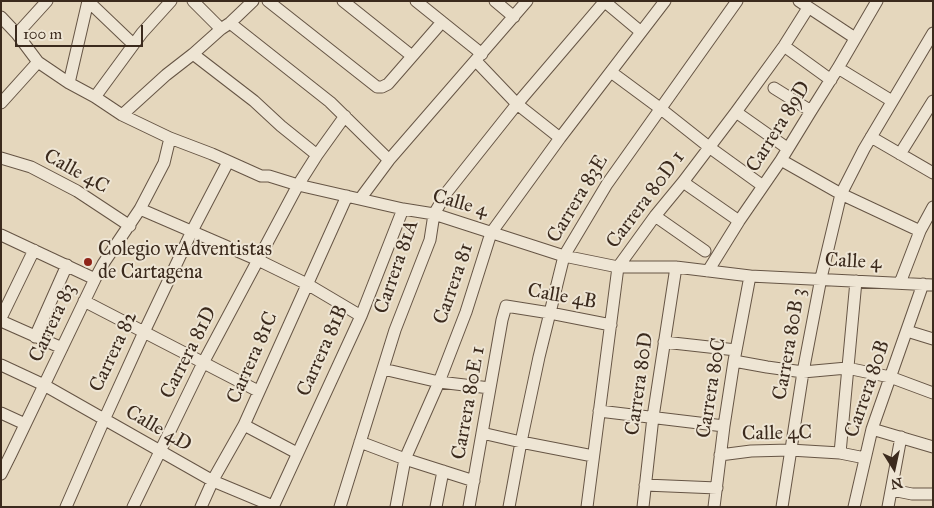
<!DOCTYPE html>
<style>
body{margin:0}
#map{position:relative;width:934px;height:508px;overflow:hidden;background:#e5d7bd;font-family:"IM FELL Great Primer",serif}
canvas{display:block}
.frame{position:absolute;inset:0;border:2px solid #3b2a1d;pointer-events:none}
.north{position:absolute;left:869px;top:443px;width:50px;height:50px;-webkit-text-stroke:4px #eee5d4;paint-order:stroke;rotate:170deg;font-size:14px;font-weight:700;line-height:20px;text-align:center;color:#3b2a1d}
.north::after{content:'';display:block;margin:auto;width:18px;height:22px;background:#3b2a1d;clip-path:polygon(50% 0,100% 100%,50% 72%,0 100%)}
.scale{position:absolute;left:15px;top:25px;width:128px;height:22px;box-sizing:border-box;border:2px solid #3b2a1d;border-top:0;padding-left:6px;font-size:15px;line-height:18px;white-space:nowrap;color:#3b2a1d;-webkit-text-stroke:4px #eee5d4;paint-order:stroke}
</style>
<div id="map">
<canvas width="934" height="508"></canvas>
<div class="frame"></div>
<div class="north">N</div>
<div class="scale">100 m</div>
</div>
<script>
const g = document.querySelector('canvas').getContext('2d');
g.lineJoin = 'round';
const poly = rows => new Path2D(rows.map(r => 'M' + r).join(''));
function stroke(path, color, width, dash) { g.strokeStyle = color; g.lineWidth = width; g.lineCap = dash ? 'butt' : 'round'; g.setLineDash(dash || []); g.stroke(path); }
function write(font, color, halo, rows, align = 'center') {
  g.font = font + ' "IM FELL Great Primer",serif'; g.lineWidth = 4; g.setLineDash([]); g.textBaseline = 'middle'; g.strokeStyle = halo; g.fillStyle = color; for (const [text, x, y, turn = 0] of rows) {
    g.save(); g.translate(x, y); g.rotate((+turn || 0) * Math.PI / 180); g.textAlign = isNaN(turn) ? turn : align; if (halo) g.strokeText(text, 0, 0); g.fillText(text, 0, 0); g.restore();
  }
}
const minor = poly([
 [88,1,133,44],
 [193,1,221,29],
 [268,1,377,87,382,87,388,84,442,22],
 [343,1,412,56],
 [416,1,482,54],
 [495,1,514,17],
 [604,1,641,32],
 [799,1,855,38],
 [1,17,17,34,38,62,69,83,95,97,122,115,170,138,212,154,261,176,269,176,298,185,403,209,434,214,564,256,618,267,676,267,750,276,933,285],
 [230,23,330,102,389,160],
 [17,34,47,1],
 [784,46,831,80],
 [193,54,254,101,281,126,317,155],
 [476,61,517,104,560,138],
 [838,68,892,101],
 [611,72,661,109,709,147,763,186],
 [69,83,88,1],
 [774,88,811,111],
 [95,97,142,33,171,1],
 [1,103,38,62],
 [736,112,787,148],
 [122,115,166,75,193,54,221,29,230,23,253,1],
 [871,137,933,173],
 [900,154,933,101],
 [1,158,31,167,77,191,130,226],
 [781,160,841,194,920,231],
 [683,182,739,221],
 [360,199,389,160,527,1],
 [140,209,258,260,307,284,361,316],
 [655,216,705,251],
 [1,235,95,279],
 [708,271,739,221,781,160,811,111,838,68,877,1],
 [900,283,920,231,933,207],
 [84,301,258,391],
 [1,318,34,250],
 [1,321,62,348],
 [907,331,933,339],
 [35,337,67,265],
 [664,342,736,350],
 [734,361,767,367,803,372,847,368,890,377,933,393],
 [1,365,44,385,213,481,273,506],
 [383,369,439,382,490,388],
 [599,411,724,426],
 [1,413,25,424],
 [244,425,297,453],
 [872,429,933,447],
 [482,433,521,442,593,456],
 [360,442,405,459,474,481],
 [840,453,856,281],
 [720,455,751,451,790,450,840,453,865,458],
 [1,474,11,454,95,279,103,264,140,209,164,163,170,138],
 [645,485,717,488],
 [892,490,912,494,933,494],
 [66,507,104,420,144,332,192,231,228,162],
 [133,507,203,363,298,185,317,155,345,116],
 [201,507,214,478,244,425,347,196],
 [273,507,361,316,403,209],
 [340,507,395,330,430,240,434,214,447,192,517,104,605,1],
 [396,507,405,459,439,382,466,312,491,233,560,138,665,1],
 [436,507,443,471],
 [469,507,502,320,506,306,550,313,611,325],
 [509,507,521,442,539,357,564,256,607,184,737,1],
 [587,507,618,267,655,216,683,182,736,112,784,46,808,8],
 [643,507,653,417,676,267],
 [714,507,724,426,734,361,750,276],
 [782,507,803,372,821,278,841,194,864,149,933,33],
 [854,507,872,429,923,284],
 [888,507,901,437]
]);
const markers = [
 [88,262,5,"#8f2418"]
];
const streetNames = [
 ["Carrera 89D",779,127,-58],
 ["Calle 4C",76,172,29],
 ["Carrera 83E",578,199,-59],
 ["Carrera 80D 1",646,200,-53],
 ["Calle 4",460,204,16],
 ["Calle 4",853,262,3],
 ["Carrera 81A",397,267,-71],
 ["Carrera 81",454,284,-71],
 ["Calle 4B",562,297,10],
 ["Carrera 83",53,323,-65],
 ["Carrera 80B 3",790,344,-80],
 ["Carrera 81B",323,351,-66],
 ["Carrera 82",114,352,-65],
 ["Carrera 81D",189,353,-63],
 ["Carrera 81C",253,358,-66],
 ["Carrera 80D",640,384,-82],
 ["Carrera 80C",712,388,-81],
 ["Carrera 80B",868,389,-71],
 ["Carrera 80E 1",469,403,-80],
 ["Calle 4D",158,429,30],
 ["Calle 4C",777,434,-1]
];
const poiNames = [
 ["Colegio wAdventistas",98,250],
 ["de Cartagena",98,273]
];
stroke(minor, '#665545', 13);
stroke(minor, '#eee5d4', 11);
for (const [x, y, r, color] of markers) { const dot = new Path2D(); dot.arc(x, y, r, 0, 2 * Math.PI); g.fillStyle = color; g.fill(dot); stroke(dot, '#eee5d4', 2); }
write('20px', '#3b2a1d', '#eee5d4', streetNames);
write('20px', '#3b2a1d', '#eee5d4', poiNames, 'left');
</script>
